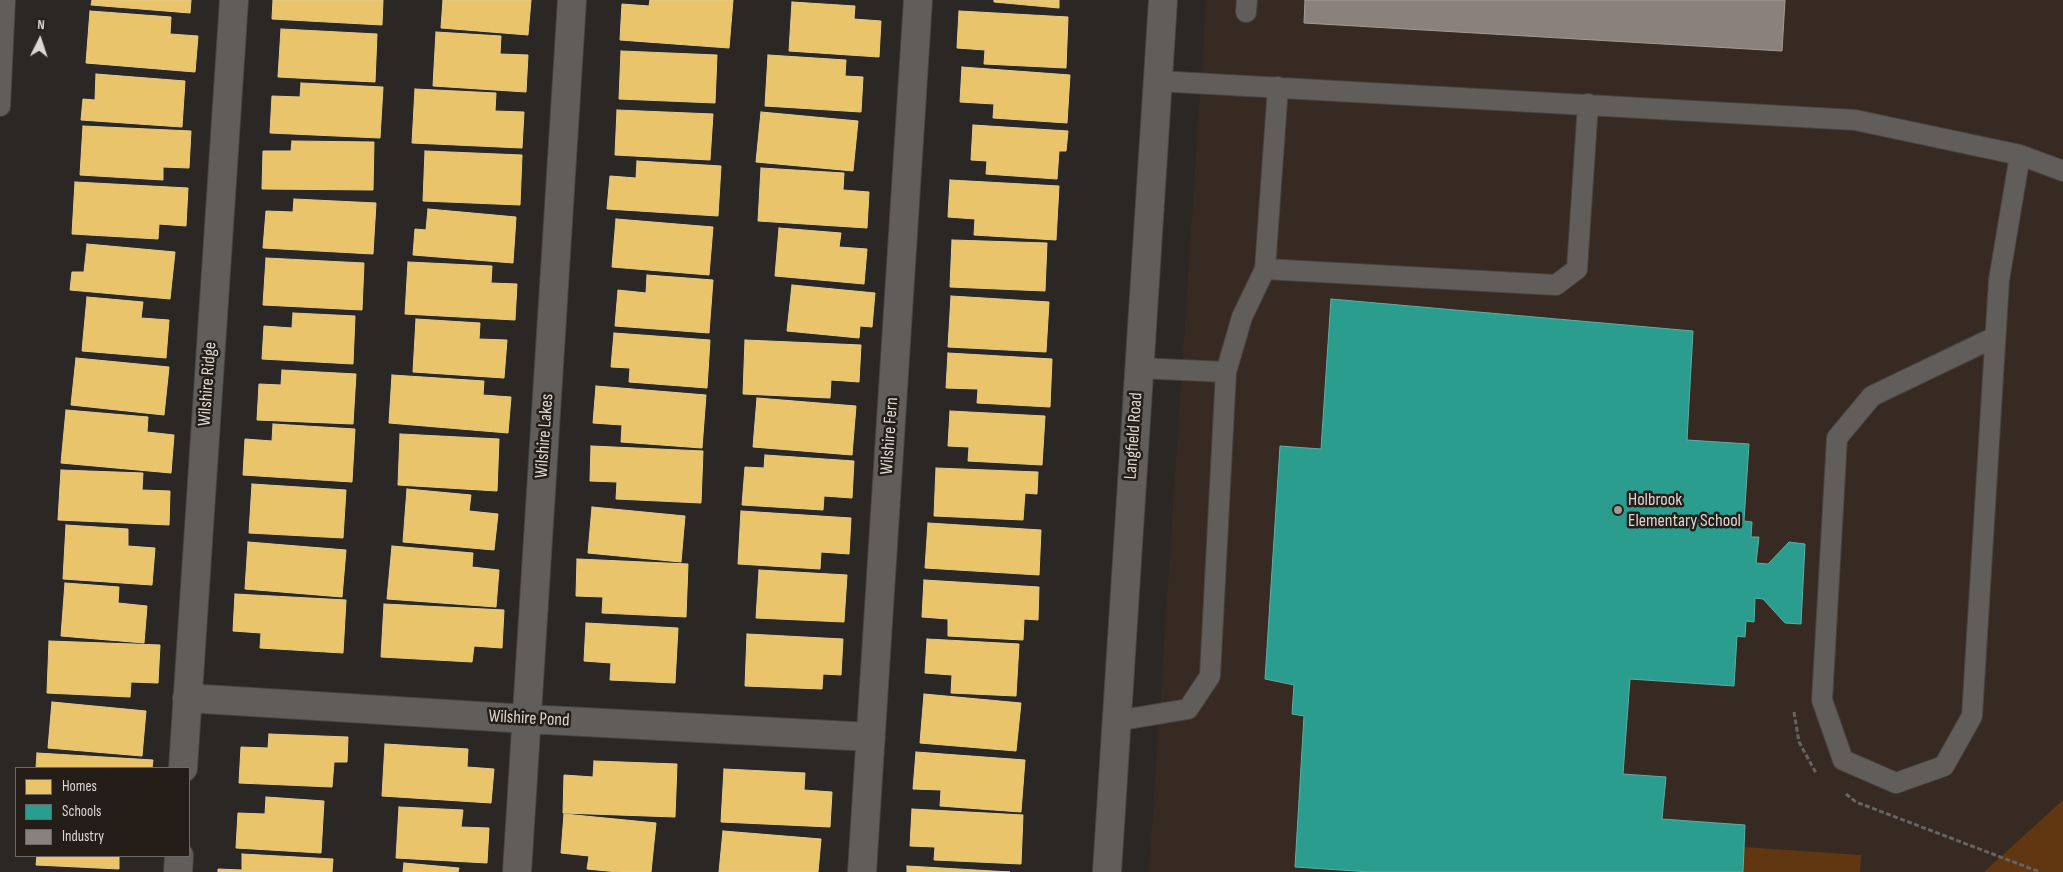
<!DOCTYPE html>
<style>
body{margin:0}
#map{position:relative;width:2063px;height:872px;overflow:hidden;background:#2a2724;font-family:"Sofia Sans Condensed",sans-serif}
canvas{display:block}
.legend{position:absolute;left:15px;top:767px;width:175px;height:90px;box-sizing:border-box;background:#241d18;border:1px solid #6e6763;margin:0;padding:6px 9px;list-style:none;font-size:15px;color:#dcd7d3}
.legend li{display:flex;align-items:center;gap:10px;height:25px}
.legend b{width:25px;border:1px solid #6e6763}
.north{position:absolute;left:15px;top:15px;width:50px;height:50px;-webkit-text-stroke:4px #241d18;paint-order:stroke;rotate:4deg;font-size:14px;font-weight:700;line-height:20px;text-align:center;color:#dcd7d3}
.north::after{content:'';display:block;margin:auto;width:18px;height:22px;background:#dcd7d3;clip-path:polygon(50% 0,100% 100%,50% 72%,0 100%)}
</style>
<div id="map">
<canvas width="2063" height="872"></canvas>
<ul class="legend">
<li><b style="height:14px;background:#e9c46a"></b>Homes</li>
<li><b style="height:14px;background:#2a9d8f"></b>Schools</li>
<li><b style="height:14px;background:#8a817c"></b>Industry</li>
</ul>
<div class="north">N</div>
</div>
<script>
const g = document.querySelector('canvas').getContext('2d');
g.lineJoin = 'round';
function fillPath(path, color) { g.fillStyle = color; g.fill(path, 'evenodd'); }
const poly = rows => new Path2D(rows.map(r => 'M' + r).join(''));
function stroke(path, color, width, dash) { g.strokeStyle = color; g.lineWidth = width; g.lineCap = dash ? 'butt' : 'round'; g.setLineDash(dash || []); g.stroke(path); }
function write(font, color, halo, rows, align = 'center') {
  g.font = font + ' "Sofia Sans Condensed",sans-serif'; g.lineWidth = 5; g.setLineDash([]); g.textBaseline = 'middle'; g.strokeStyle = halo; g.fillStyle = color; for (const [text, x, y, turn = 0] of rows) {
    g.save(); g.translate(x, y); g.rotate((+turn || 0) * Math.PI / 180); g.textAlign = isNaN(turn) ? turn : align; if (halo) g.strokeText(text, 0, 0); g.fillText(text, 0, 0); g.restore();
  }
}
const built = poly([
 [1206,0,2063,0,2063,872,1149,872]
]);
const green = poly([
 [2063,800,2063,872,1984,872],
 [1744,847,1861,855,1860,872,1743,872]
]);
const homes = poly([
 [92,0,191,0,190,13,91,5,92,0],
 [273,0,383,0,382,25,272,19,273,0],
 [443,0,531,0,528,35,441,28,443,0],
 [650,0,733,0,729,48,620,40,622,4,649,6,650,0],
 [994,0,1059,0,1059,8,994,2,994,0],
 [792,2,855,6,854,19,881,21,879,57,789,51,792,2],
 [90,11,171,17,170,34,198,36,195,72,86,63,90,11],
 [959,11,1068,17,1066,68,984,64,985,50,957,48,959,11],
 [281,29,377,34,375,82,278,77,281,29],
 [436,32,501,36,500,54,528,55,526,92,433,86,436,32],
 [621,51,717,55,715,103,619,99,621,51],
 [768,55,846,60,845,76,863,77,861,112,765,106,768,55],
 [962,67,1070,75,1067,123,993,118,994,104,960,102,962,67],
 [96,74,185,81,182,127,81,120,83,99,95,100,96,74],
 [301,83,383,87,380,138,270,133,272,96,300,97,301,83],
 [415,89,496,93,495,111,524,112,522,148,412,143,415,89],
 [617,110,713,114,710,160,615,155,617,110],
 [761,112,858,121,853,171,756,162,761,112],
 [973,125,1068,131,1066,151,1059,151,1057,179,986,174,987,161,971,160,973,125],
 [83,126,191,131,189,168,163,167,163,180,80,175,83,126],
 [292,141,374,142,373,190,262,189,263,151,291,151,292,141],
 [425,151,522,155,520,205,423,201,425,151],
 [637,161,721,166,718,216,607,209,610,176,636,178,637,161],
 [761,168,844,173,843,190,869,192,867,228,758,221,761,168],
 [950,180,1059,186,1056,240,974,235,975,219,948,217,950,180],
 [75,182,188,188,186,226,159,224,158,239,72,234,75,182],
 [294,199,376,203,373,254,263,248,266,211,293,212,294,199],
 [428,209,516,217,513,263,413,255,415,229,426,230,428,209],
 [616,219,713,227,709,275,612,267,616,219],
 [779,228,841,233,839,247,867,249,864,284,775,276,779,228],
 [952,240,1047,243,1045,291,950,287,952,240],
 [87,244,175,252,170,299,70,290,72,272,84,272,87,244],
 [266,258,364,263,362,310,263,305,266,258],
 [408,262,492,266,491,283,517,284,515,320,405,314,408,262],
 [647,275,713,280,709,333,615,326,618,290,646,293,647,275],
 [792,285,875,293,872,327,860,326,859,338,787,331,792,285],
 [951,296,1049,302,1046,352,948,347,951,296],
 [87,297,143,302,141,318,169,320,166,358,82,351,87,297],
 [293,313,355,316,353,364,262,359,264,326,292,328,293,313],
 [416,319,480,323,479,339,507,340,504,378,413,372,416,319],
 [614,333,710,340,707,388,629,382,630,368,611,367,614,333],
 [745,340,861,345,859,382,831,380,830,398,743,394,745,340],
 [948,353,1052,359,1050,407,977,403,978,389,946,388,948,353],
 [76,358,169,367,164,415,71,405,76,358],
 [282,370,356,374,353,424,257,420,259,384,281,385,282,370],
 [392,375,484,381,483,395,511,397,508,433,389,423,392,375],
 [596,386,706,395,702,448,621,442,622,425,593,423,596,386],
 [757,398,856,406,852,455,753,447,757,398],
 [66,410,148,417,147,432,174,435,171,473,61,463,66,410],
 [950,411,1045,416,1042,465,968,461,969,447,948,446,950,411],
 [273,424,355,429,352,482,243,475,245,439,272,441,273,424],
 [400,434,499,439,497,491,398,485,400,434],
 [591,446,703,451,701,503,616,499,617,482,590,481,591,446],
 [765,455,854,461,852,498,824,496,823,510,742,505,745,467,764,468,765,455],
 [936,468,1038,472,1037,494,1025,493,1023,520,934,516,936,468],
 [61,470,143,473,142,490,170,491,169,525,58,520,61,470],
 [252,484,346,490,343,538,249,533,252,484],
 [407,489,471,495,469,511,498,514,494,550,403,542,407,489],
 [592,507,685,516,681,562,588,553,592,507],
 [741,511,851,518,849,554,821,552,820,569,738,564,741,511],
 [928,523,1041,530,1039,575,925,568,928,523],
 [66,525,128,529,128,546,155,548,152,585,63,579,66,525],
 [248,542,346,550,342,597,245,589,248,542],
 [392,546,473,553,472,567,499,570,496,607,387,599,392,546],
 [577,559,688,564,686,617,602,613,603,597,576,596,577,559],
 [759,570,847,575,844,622,756,618,759,570],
 [924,580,1039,587,1038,620,1024,619,1023,640,948,636,948,619,922,617,924,580],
 [65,583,119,587,118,603,147,606,144,643,61,636,65,583],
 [235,594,346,600,343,653,260,648,261,633,233,631,235,594],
 [384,604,504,610,502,648,474,646,472,662,381,657,384,604],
 [586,623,678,628,675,683,610,680,611,663,584,661,586,623],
 [747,634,843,639,841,675,823,674,822,689,745,686,747,634],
 [927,639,1019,644,1016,696,951,693,952,675,925,673,927,639],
 [49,641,160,645,158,683,131,682,130,697,47,693,49,641],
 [924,694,1021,703,1016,751,920,743,924,694],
 [52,702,146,711,142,756,48,748,52,702],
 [269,734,348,737,347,762,334,762,332,787,239,783,241,747,268,748,269,734],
 [385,744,468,749,467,767,494,769,491,803,382,796,385,744],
 [916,752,1025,760,1021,812,940,806,941,790,913,789,916,752],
 [37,753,153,760,152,768,36,768,37,753],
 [594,761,677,764,675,817,563,813,564,775,593,777,594,761],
 [724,769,805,773,804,790,832,792,830,827,721,822,724,769],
 [266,797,324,801,321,853,236,848,238,813,265,814,266,797],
 [399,807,463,810,461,827,489,828,487,863,396,858,399,807],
 [912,809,1023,815,1021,864,934,860,935,847,910,846,912,809],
 [564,814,656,823,651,872,618,872,587,869,589,856,561,853,564,814],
 [723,831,821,839,818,872,719,872,723,831],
 [242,854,333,859,332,872,218,872,218,869,242,870,242,854],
 [37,856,119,856,119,869,36,865,37,856],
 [404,863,459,868,458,872,403,872,404,863],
 [907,866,1010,872,907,872,907,866]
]);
const schools = poly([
 [1331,299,1693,331,1687,440,1749,444,1744,521,1752,522,1751,537,1759,537,1756,563,1768,564,1789,542,1805,544,1801,624,1785,623,1763,599,1755,598,1754,622,1746,621,1745,637,1737,636,1734,686,1630,679,1623,774,1666,777,1662,819,1745,825,1743,872,1370,872,1295,867,1304,716,1292,714,1294,685,1265,679,1280,446,1321,449,1331,299]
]);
const industry = poly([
 [1305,0,1785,0,1782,51,1304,23,1305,0]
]);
const path = poly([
 [1794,712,1799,742,1816,773],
 [1846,794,1856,802,2040,872]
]);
const lane = poly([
 [1246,12,1247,0],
 [1157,81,1855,120,2020,155,1999,280,1972,716,1944,766,1896,783,1843,760,1822,700,1837,438,1872,396,1995,337],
 [0,106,5,0],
 [2020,155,2063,171],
 [1265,269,1556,285,1577,269,1588,104],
 [1139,368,1226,372],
 [1116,721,1188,709,1210,676,1226,372,1242,317,1265,269,1278,87]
]);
const street = poly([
 [187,698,527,719,871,737],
 [183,768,234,0],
 [178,872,179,856],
 [517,872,572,0],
 [862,872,918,0]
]);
const secondary = poly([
 [1107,872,1163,0]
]);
const markers = [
 [1618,510,5,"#9e9996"]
];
const streetNames = [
 ["Wilshire Ridge",208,384,-86],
 ["Wilshire Lakes",545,436,-86],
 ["Wilshire Fern",890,436,-86],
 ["Langfield Road",1134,436,-86],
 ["Wilshire Pond",529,719,3]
];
const poiNames = [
 ["Holbrook",1628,500],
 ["Elementary School",1628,521]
];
fillPath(built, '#362a23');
fillPath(green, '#613712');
fillPath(homes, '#e9c46a');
stroke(homes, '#e5ca8a', 1);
fillPath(schools, '#2a9d8f');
stroke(schools, '#5faea3', 1);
fillPath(industry, '#8a817c');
stroke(industry, '#a39b96', 1);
stroke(lane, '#474441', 22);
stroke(street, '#474441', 30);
stroke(secondary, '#474441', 30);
stroke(path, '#666462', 3, [5, 2.5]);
stroke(lane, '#605d5a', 20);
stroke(street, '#605d5a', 28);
stroke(secondary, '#605d5a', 28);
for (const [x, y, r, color] of markers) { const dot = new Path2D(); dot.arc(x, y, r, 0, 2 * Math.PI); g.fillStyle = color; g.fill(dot); stroke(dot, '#241d18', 2); }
write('18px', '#dcd7d3', '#241d18', streetNames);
write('18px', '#dcd7d3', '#241d18', poiNames, 'left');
</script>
